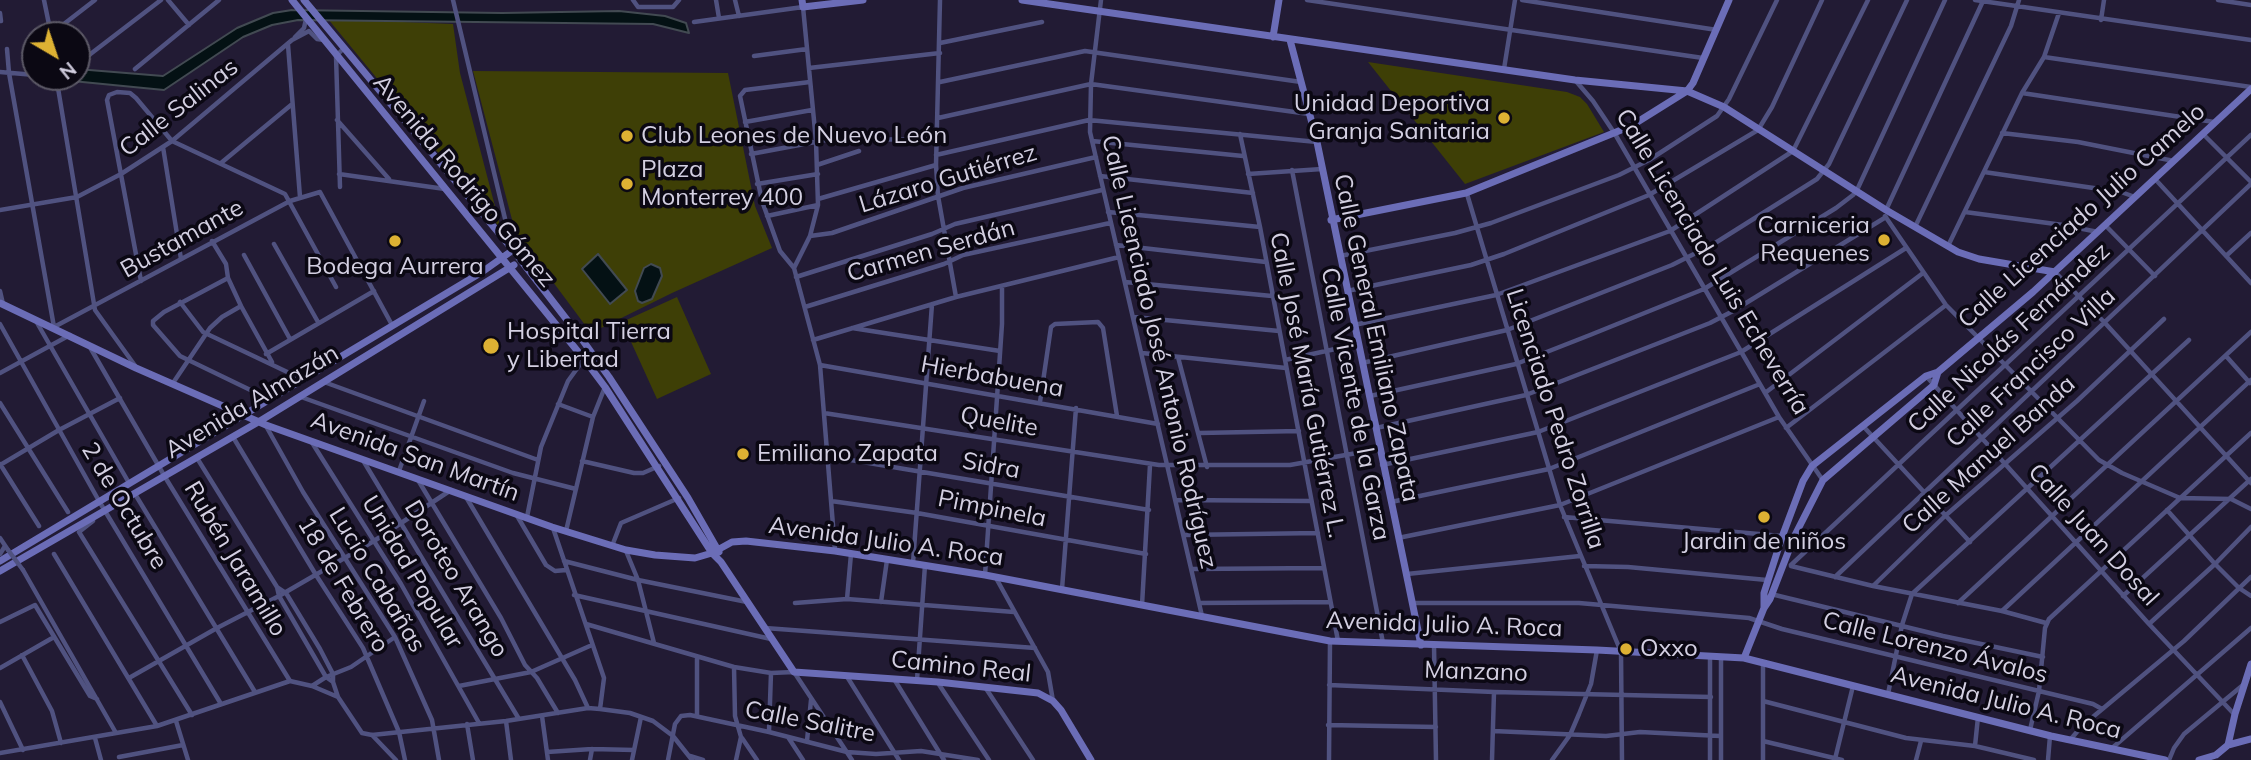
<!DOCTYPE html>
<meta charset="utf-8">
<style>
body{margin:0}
#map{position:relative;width:2251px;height:760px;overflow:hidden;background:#221b34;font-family:Mulish,sans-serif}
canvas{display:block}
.north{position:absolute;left:21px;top:21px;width:70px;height:70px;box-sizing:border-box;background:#0b0813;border:2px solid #5b5865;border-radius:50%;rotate:141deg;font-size:19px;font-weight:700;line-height:28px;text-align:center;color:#d3cfe1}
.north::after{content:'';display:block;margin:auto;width:24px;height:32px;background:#ddb133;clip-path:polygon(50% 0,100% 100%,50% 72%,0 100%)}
</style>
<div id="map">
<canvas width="2251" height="760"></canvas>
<div class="north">N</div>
</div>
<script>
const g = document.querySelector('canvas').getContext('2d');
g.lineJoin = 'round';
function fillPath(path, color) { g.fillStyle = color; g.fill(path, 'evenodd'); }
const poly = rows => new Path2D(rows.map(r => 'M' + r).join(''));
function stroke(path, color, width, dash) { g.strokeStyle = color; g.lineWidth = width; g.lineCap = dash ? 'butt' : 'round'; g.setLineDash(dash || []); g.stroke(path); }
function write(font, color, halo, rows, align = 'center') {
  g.font = font + ' Mulish,sans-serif'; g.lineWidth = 7; g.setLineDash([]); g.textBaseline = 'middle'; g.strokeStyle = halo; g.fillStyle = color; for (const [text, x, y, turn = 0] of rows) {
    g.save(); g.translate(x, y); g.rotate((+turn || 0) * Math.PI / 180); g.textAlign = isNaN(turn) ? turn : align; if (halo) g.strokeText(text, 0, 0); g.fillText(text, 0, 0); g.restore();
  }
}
const green = poly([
 [328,19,453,24,460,73,501,229],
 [1368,62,1567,92,1580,97,1587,104,1604,132,1465,184],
 [473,71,728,73,755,206,772,248,672,293,591,333,515,231],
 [677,297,711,374,657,399,622,322]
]);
const water = poly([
 [292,10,502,13,619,11,665,16,686,23,689,33,653,24,298,20,272,25,243,37,164,90,62,80,59,77,77,77,77,69,163,76,237,28,273,13,292,10],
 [598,254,627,290,610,304,582,269,598,254],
 [651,264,660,268,662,276,652,299,642,303,638,301,635,291,644,268,651,264]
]);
const street = poly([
 [44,0,51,34],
 [168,0,189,25],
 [453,0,512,248],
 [633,0,638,7,673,7,679,0],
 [716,0,719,18],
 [735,0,739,16],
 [940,0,936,165,938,196,956,297],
 [1101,0,1091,84,1090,132,1202,616],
 [1307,0,1703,58],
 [1522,0,1717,30],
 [1975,0,2251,40],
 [2218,0,2251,5],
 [0,13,1,21],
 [2101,20,2104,0],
 [694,22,803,7,816,141,818,205,810,236,794,268],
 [51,34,95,0],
 [295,37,304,28,306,19],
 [940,43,1042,22],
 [288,45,300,197],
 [7,49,9,73,54,327,290,201,320,192,392,325],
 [754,56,807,49],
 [2044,57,2251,87],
 [80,62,161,0],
 [809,68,940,53],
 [135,69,219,0],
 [1504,69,1515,0],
 [0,72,35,75],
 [51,77,55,79,58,88,95,310,136,367],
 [1575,80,1593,101,1615,134,1779,417,1822,479],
 [810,82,745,90,740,96,762,201,780,251,794,268,820,365,835,550],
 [940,82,1085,51,1301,82],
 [2022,93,2214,122],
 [938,118,1091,84,1309,114],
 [337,120,389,179],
 [745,122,812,110],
 [2002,133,2078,142,2174,161],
 [1240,134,1260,227,1338,641],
 [2203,134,2251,182],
 [1092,141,1243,156],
 [163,147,181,259],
 [751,154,826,140,937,139],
 [936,155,1089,120,1317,142],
 [221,163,291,105],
 [817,165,859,151],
 [1292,170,1383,643],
 [1984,172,2121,192,2135,197],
 [339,174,445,189],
 [1248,174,1322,169],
 [1100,176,1253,193],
 [2155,179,2251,283],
 [757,184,818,174],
 [340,187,336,56,343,49],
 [1467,194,1560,505,1621,652,1622,760],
 [818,199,936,165],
 [0,210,77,197,121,174,172,141,292,40,309,31,317,39,324,40],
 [1886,210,1983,1],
 [1108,212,1260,227],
 [1965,212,2063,225,2098,232],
 [767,216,818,205],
 [1885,216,1946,305,2099,460,2122,473,2180,498,2231,499,2251,509],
 [2106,226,2155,276],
 [1915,227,2011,26,2019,0],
 [810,236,832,233,963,188,1096,157],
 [212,241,226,264,228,278,241,306,272,362],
 [274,244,318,322],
 [1116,245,1266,262],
 [1948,246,2022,93,2044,57,2059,13],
 [244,255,290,339],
 [1340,256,1455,233,1491,223,1619,175,1649,160,1717,116,1729,99,1777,0],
 [2226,256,2251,233],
 [2055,272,2105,323,2251,483],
 [796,277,932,234,955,224,1102,190],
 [228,278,164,312,153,321,153,325,180,356,269,399],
 [141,281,107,100,109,95,117,92,130,93,136,98,172,141,285,194,336,287],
 [1125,282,1272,296],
 [0,291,3,304],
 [1347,291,1471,265,1504,254,1649,195,1758,130,1772,107,1822,0],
 [180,302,203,332,302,379],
 [805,307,944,264,963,255,1110,223],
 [1134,317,1279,331],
 [36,321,129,483],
 [0,324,99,501,221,704],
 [1354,325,1496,295,1670,231,1793,151,1868,0],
 [852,328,1000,351],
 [813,340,956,297,1119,257],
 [91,349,165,477,290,681],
 [1142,353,1286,368],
 [266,354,374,291],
 [2226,356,2250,383],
 [1178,357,1207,467],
 [1285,360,1358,344],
 [1362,363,1507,330,1672,265,1712,245,1817,179,1829,164,1907,0],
 [820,365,1158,424],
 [0,373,70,335],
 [1926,376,2149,624,2234,714],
 [324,382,538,460],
 [173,383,210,328,222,317,241,306],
 [1765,393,1923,273],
 [1370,396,1516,364,1590,335,1704,289,1836,208,1853,195,1857,190,1945,0],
 [301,397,513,473,576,489],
 [1040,402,1051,327,1055,324,1098,322,1103,328,1117,416],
 [0,403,68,512],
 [558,404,593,417],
 [824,413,1159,465,1290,465,1379,449],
 [266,426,303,492,395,637,432,720,439,760],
 [1863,426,1970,542],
 [1376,428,1526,395,1710,323,1733,311,1886,217],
 [1786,428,1946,305],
 [1200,433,1299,431],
 [233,437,316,575,363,648,399,732,405,760],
 [311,441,401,584,479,723],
 [827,456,1149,510],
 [197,458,277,587,279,596,326,677,333,682],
 [582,461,634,473,643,473,659,466],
 [364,462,519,719],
 [0,464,39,526],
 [0,465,59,430,120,398],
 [1382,465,1538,432,1741,352,1906,248],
 [399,471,424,401],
 [418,480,501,618,525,665,537,678,558,713],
 [135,494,255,692],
 [466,497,575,680,588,708],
 [1176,500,1311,501],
 [831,501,917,513,1146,554],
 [1391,502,1549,469,1760,384],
 [2167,510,2215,564,2239,588,2251,596],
 [516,514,546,565,555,571,566,570],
 [527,517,541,447,568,381,584,359],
 [1564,517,1793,537],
 [93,521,79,532,192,715],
 [553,528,604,678,600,709],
 [566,531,593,417,605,387],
 [1184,535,1318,533],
 [0,538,8,550],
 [1398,538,1560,505,1779,417],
 [612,546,621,523,679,498],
 [626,551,638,580,654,643],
 [0,554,5,546],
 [54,554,157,726],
 [564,561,638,580,747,602],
 [913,563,932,304],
 [1791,565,2251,135],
 [1584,566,1628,567,1767,580],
 [1791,566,1873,586,2002,611,2046,623],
 [1192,569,1324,568],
 [23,570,116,733],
 [1407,574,1580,556],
 [985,575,1002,324,1002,286],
 [1835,577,2251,184],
 [996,578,1048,672,1053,701],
 [1873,586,1945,516,2077,401,2164,319],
 [277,587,286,593,320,649,333,674,333,682,338,697,362,733,372,735,506,721,588,708,600,709,630,713,653,721,673,736,692,760],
 [1062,589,1076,408],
 [1771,594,1943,636,2043,657],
 [574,595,771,639],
 [2123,596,2251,479],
 [847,599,851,554],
 [881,602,887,560],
 [795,603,847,599,1014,612],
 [1199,603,1330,602],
 [1412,603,1579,603,1749,618,1782,629,2093,704,2102,709],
 [1958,603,2251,332],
 [1142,605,1150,465],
 [2002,611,2251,380],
 [0,622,35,605,90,696,97,699],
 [586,624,734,667,771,673,794,672,852,760],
 [2149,624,2215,564,2251,527],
 [765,628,1035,648],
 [1434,645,1436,760],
 [22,655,52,711,61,743],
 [1710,657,1710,760],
 [1763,663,1763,760],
 [734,667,735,716,741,737,736,760],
 [0,668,54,637],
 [846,675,899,760],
 [129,678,217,628,279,596,374,541,451,490],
 [894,679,944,760],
 [917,680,925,565],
 [938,683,989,760],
 [1329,685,1494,692,1711,697],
 [312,686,326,677,351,667,395,637],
 [459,686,531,672,592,645],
 [985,687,1033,760],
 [1888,694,1902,625,1912,594,2189,340],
 [1763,701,1906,738,1975,746,2034,760],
 [0,702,23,750],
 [542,716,548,760],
 [697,716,697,658],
 [176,721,188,760],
 [506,721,511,760],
 [467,724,473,760],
 [1328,725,1436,727],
 [2030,730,2039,691,2045,628,2049,619,2251,433],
 [769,731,771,673],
 [1493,731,1606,736,1640,732,1720,736],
 [372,735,396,760],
 [788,737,803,760],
 [95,738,101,760],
 [742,738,757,760],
 [2070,740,2082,726,2184,641,2251,577],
 [807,741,811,700],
 [1763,741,1842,760],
 [1975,746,1978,717],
 [2111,749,2251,628],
 [547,752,592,749,634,750],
 [0,753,157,726,290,681,312,686,338,697],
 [690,756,703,760],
 [119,757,183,745],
 [1835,759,1853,686],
 [590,760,592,749],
 [632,760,641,717],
 [668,760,675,724,681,716,690,715,769,732,847,752,876,754,921,751,978,760],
 [1329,760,1330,641],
 [1492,760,1494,692],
 [1552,760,1570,735,1579,714,1591,684,1597,650],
 [1721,760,1721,657],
 [1916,760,1921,741],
 [2048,760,2050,736],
 [2169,760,2174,748,2184,734,2243,685]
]);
const secondary = poly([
 [292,0,584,359,605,387,712,553,721,562,794,672,938,682,1038,693,1053,701,1061,710,1091,760],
 [304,0,513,250,581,338,609,377,688,498,719,552],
 [802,0,803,7,863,0],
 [1022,0,1575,80,1687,91,1724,107,1886,210,1958,252,1979,259,2055,272],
 [1273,37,1279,0],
 [1290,40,1317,142,1421,645],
 [1331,220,1466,193,1631,126,1687,91,1693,83,1729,0],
 [0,303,136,368,266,425,552,527,626,550,655,555,695,558,712,553,732,542,746,541,835,551,985,575,1330,641,1597,650,1744,658,2051,736,2165,760],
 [0,561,482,272,513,250],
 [0,571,260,421,514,265],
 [1764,608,1764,593,1782,537,1803,481,1812,466,1926,376,1938,372,2033,292,2251,89],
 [1744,658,1764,608,1770,599,1794,537,1823,480,1934,385,1938,372],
 [2228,745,2235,714,2251,664],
 [2199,760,2216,755,2228,745,2251,739]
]);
const streetBridge = poly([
 [8,550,23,570]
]);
const markers = [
 [1504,118,7,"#ddb133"],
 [627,136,7,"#ddb133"],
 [627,184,7,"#ddb133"],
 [1884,240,7,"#ddb133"],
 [395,241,7,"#ddb133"],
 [491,346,9,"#ddb133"],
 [743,454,7,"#ddb133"],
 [1764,517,7,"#ddb133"],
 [1626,649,7,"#ddb133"]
];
const poiNames = [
 ["Unidad Deportiva",1490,104,"right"],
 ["Granja Sanitaria",1490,132,"right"],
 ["Club Leones de Nuevo León",641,136],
 ["Plaza",641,170],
 ["Monterrey 400",641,198],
 ["Carniceria",1870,226,"right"],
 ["Requenes",1870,254,"right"],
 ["Bodega Aurrera",395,267,"center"],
 ["Hospital Tierra",507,332],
 ["y Libertad",507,360],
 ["Emiliano Zapata",757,454],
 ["Jardin de niños",1764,542,"center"],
 ["Oxxo",1640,649]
];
const streetNames = [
 ["Calle Salinas",179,108,-38],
 ["Lázaro Gutiérrez",948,179,-17],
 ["Avenida Rodrigo Gómez",464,181,50],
 ["Calle Licenciado Julio Camelo",2082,216,-42],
 ["Bustamante",182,239,-29],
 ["Carmen Serdán",931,251,-16],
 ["Calle Licenciado Luis Echeverría",1712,262,59],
 ["Calle General Emiliano Zapata",1376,338,78],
 ["Calle Nicolás Fernández",2009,338,-43],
 ["Calle Licenciado José Antonio Rodríguez",1159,352,77],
 ["Calle Francisco Villa",2031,368,-43],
 ["Hierbabuena",992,377,10],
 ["Calle José María Gutiérrez L.",1307,385,79],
 ["Avenida Almazán",252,402,-31],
 ["Calle Vicente de la Garza",1355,404,79],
 ["Licenciado Pedro Zorrilla",1555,419,72],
 ["Quelite",999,422,10],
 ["Calle Manuel Banda",1989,455,-42],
 ["Avenida San Martín",415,457,20],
 ["Sidra",991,466,10],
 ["2 de Octubre",124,506,59],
 ["Pimpinela",992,509,11],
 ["Calle Juan Dosal",2093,535,48],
 ["Avenida Julio A. Roca",886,542,8],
 ["Rubén Jaramillo",235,559,59],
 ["Unidad Popular",412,572,59],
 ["Doroteo Arango",456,579,59],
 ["Lucio Cabañas",377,580,59],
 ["18 de Febrero",343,585,59],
 ["Avenida Julio A. Roca",1444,625,2],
 ["Calle Lorenzo Ávalos",1935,648,14],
 ["Camino Real",961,667,6],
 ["Manzano",1476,672,2],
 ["Avenida Julio A. Roca",2006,703,14],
 ["Calle Salitre",810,722,11]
];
fillPath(green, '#3e3f06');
fillPath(water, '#041114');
stroke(water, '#424a52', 2);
stroke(street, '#505280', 4.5);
stroke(secondary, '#6b6db7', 7);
stroke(streetBridge, '#505280', 4.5);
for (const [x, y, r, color] of markers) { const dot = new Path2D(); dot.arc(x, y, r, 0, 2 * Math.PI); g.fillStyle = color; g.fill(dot); stroke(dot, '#0b0813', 2.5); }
write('24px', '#d3cfe1', '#0b0813', poiNames, 'left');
write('24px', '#d3cfe1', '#0b0813', streetNames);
</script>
